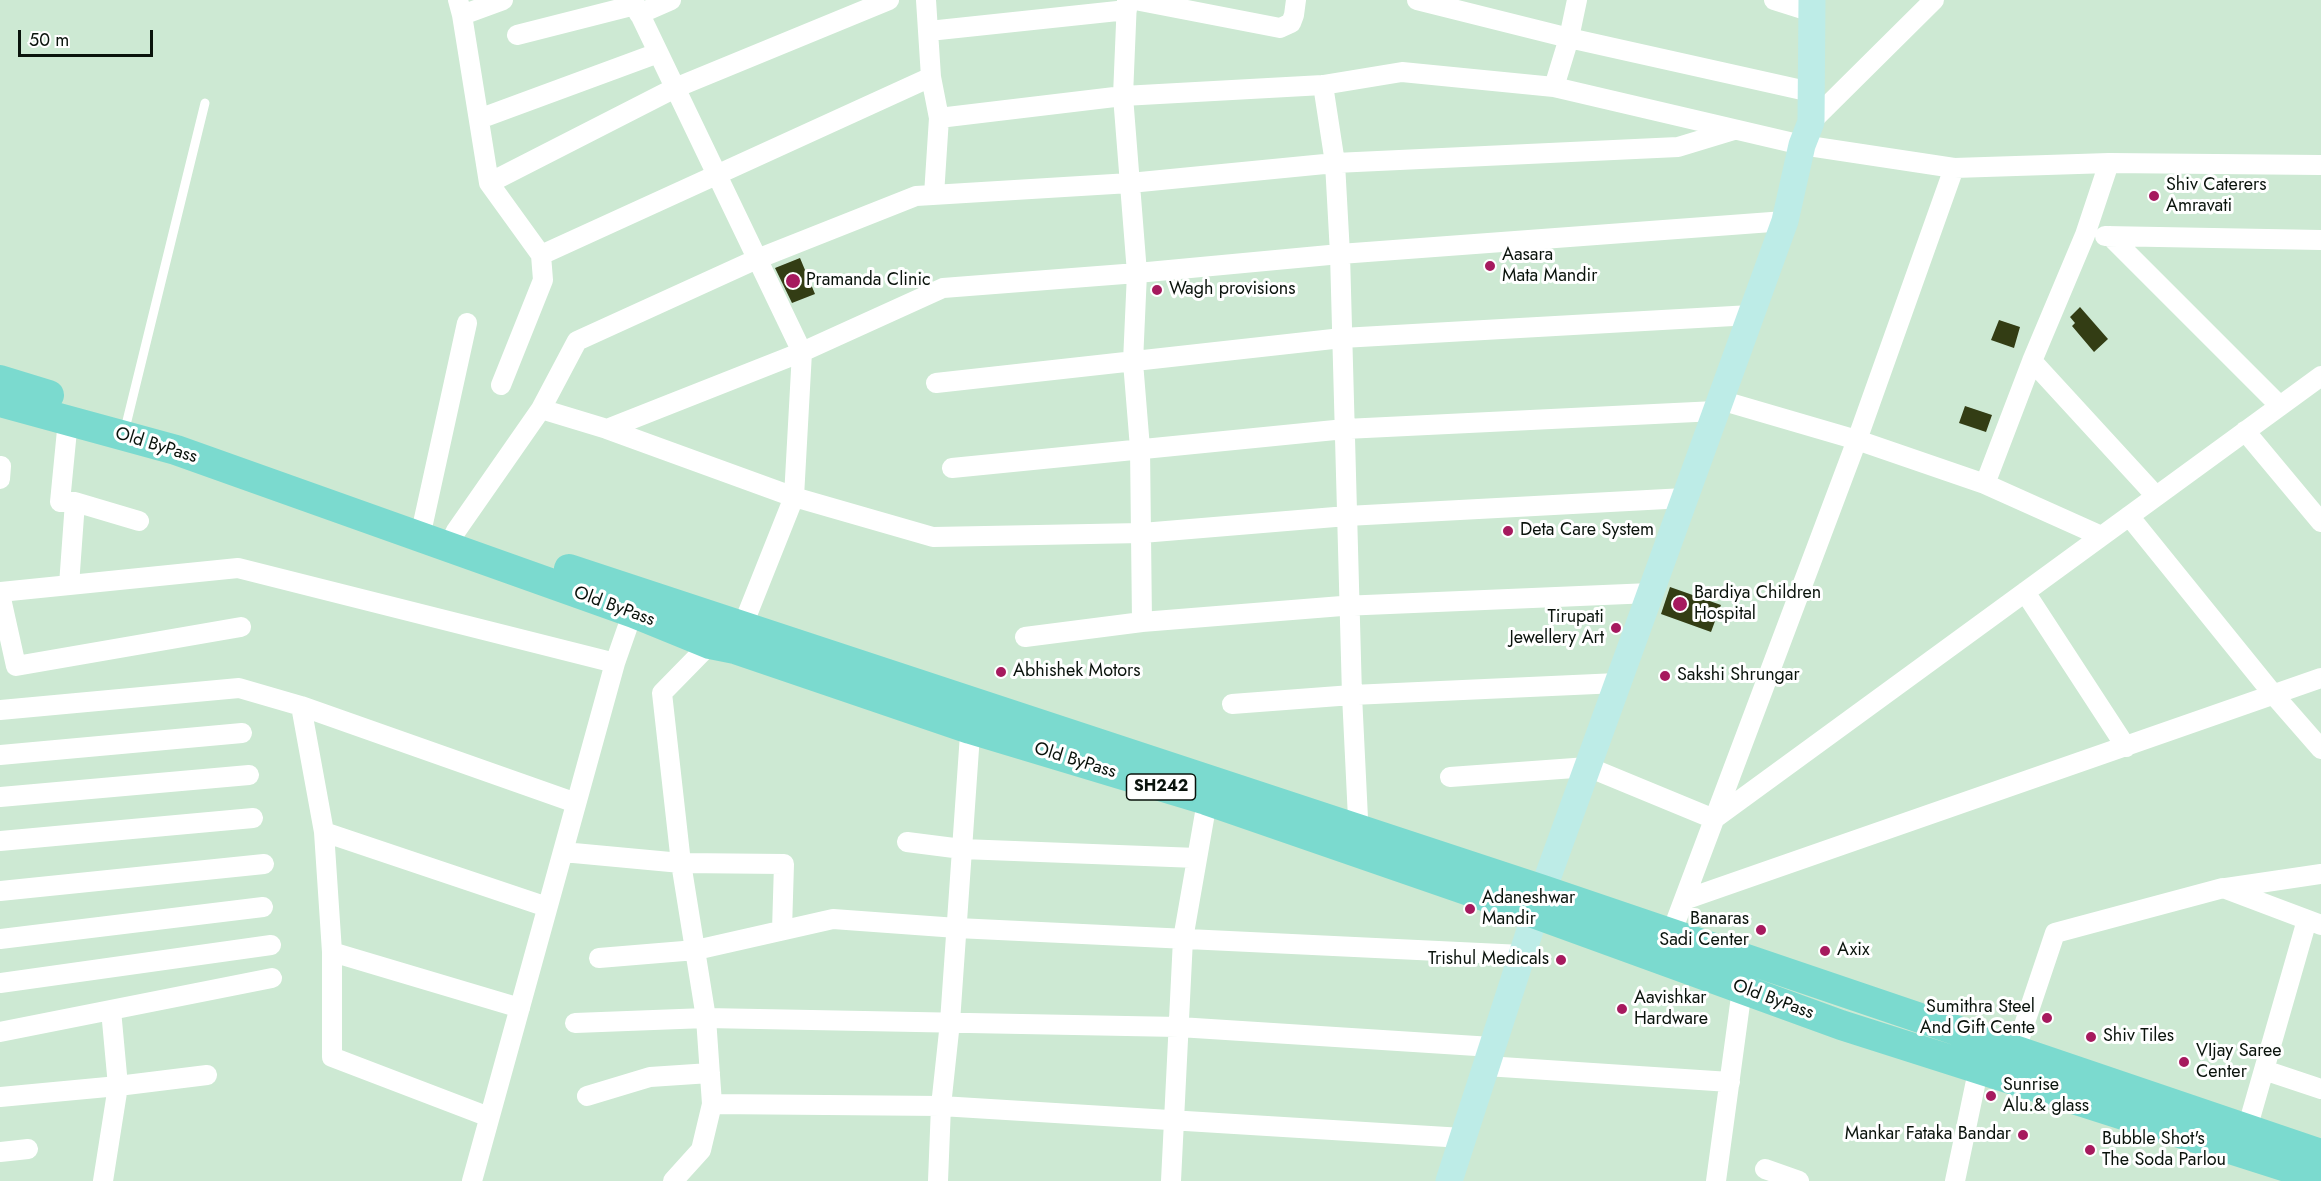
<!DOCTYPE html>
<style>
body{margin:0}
#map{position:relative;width:2321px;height:1181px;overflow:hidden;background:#cde9d3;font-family:Jost,sans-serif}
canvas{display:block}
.scale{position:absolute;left:18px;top:30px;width:135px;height:27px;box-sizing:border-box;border:3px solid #0a130c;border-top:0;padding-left:8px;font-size:18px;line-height:21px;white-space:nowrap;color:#0a130c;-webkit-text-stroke:4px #fff;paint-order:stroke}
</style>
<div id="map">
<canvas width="2321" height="1181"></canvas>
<div class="scale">50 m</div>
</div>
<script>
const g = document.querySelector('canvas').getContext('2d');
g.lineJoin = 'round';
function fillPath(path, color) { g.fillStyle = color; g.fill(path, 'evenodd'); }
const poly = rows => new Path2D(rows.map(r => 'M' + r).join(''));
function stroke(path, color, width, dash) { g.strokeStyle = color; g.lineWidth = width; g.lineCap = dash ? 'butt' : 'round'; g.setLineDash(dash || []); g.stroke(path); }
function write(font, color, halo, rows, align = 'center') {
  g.font = font + ' Jost,sans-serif'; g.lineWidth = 6; g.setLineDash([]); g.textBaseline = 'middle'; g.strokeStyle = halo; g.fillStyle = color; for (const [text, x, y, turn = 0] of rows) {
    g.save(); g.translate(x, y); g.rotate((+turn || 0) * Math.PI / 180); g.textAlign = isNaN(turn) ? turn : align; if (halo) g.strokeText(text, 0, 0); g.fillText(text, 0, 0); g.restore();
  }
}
const building = poly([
 [800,258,815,294,792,303,775,268],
 [2080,307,2108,339,2094,352,2072,326,2075,323,2070,317],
 [1999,320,2020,327,2014,348,1991,340],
 [1965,406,1992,415,1986,432,1959,423],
 [1670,587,1721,605,1711,632,1661,614]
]);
const service = poly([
 [124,433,205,103]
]);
const minor = poly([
 [458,0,462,15,489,183,541,255,543,280,501,385],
 [633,0,802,352,794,497,739,635],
 [926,0,931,77,939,118,934,195],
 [1127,0,1123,96,1137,273,1133,362,1140,448,1142,622],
 [1135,0,1280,28,1291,23,1294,15,1296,0],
 [1417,0,1569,38,1811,92],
 [1774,0,1812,12],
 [639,14,671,0],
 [462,15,503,0],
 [929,31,1127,10],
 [517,35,635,5],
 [1323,85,1335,163,1340,254,1352,695,1359,839],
 [1554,87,1569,38,1577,0],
 [939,118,1123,96,1323,85,1402,72,1554,87,1802,145,1954,168,2109,163,2321,165],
 [479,119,658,53],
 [1811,122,1934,0],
 [489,183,675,88,889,0],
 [2105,236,2321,240],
 [2110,236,2280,406],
 [541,255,931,77],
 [2032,361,2156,496],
 [936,383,1342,338,1751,315],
 [1720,400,1857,440,1985,484,2101,536],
 [541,409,607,429,794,497,933,537,1142,533,1347,516,1685,498],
 [68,420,60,502,75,502,139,521],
 [607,429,802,352,943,288,1137,273,1340,254,1785,221],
 [2245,431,2321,522],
 [952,468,1345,429,1716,411],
 [0,479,1,466],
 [1985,484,2032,361,2085,235,2109,163],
 [2129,516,2273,694,2321,749],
 [420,537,467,323],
 [448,547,456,531,541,409,577,341,757,259,916,196,1130,183,1335,163,1678,147,1734,130],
 [69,585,75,502],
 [0,592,238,568,615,663],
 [2025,592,2126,747],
 [0,594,16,666,241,627],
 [1025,637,1142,622,1342,606,1651,593],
 [1232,704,1352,695,1618,683],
 [301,706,324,832,332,952,332,1057,489,1117],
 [0,710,239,688,301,706,576,803],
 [0,755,242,733],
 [1450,777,1588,767,1714,819,2321,376],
 [0,797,249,775],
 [324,832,547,907],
 [0,841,253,818],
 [907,842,962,849,1197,858],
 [563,852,681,863,784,864,782,930],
 [2226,888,2321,874],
 [0,891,264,864],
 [1684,900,2321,678],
 [1671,934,1857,440,1954,168],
 [0,939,263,907],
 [332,952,520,1008],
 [599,958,696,950,833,919,957,928,1522,955],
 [0,983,271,945],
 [575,1023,706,1018,1179,1027,1492,1047],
 [0,1032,272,978],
 [2012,1061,2055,933,2223,888,2321,925],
 [1486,1066,1730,1082],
 [2264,1070,2321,1089],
 [587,1096,650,1077,710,1073],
 [0,1097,118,1086,207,1075],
 [712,1104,941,1106,1463,1138],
 [2247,1129,2307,920],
 [0,1152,28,1149],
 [1765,1169,1799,1181],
 [103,1181,118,1086,111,1010],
 [472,1181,615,663,636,603],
 [673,1181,701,1150,712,1104,706,1018,681,863,662,693,710,644,715,635],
 [938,1181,941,1106,950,1022,971,720],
 [1171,1181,1183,939,1209,790],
 [1716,1181,1742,989],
 [1955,1181,1981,1057]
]);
const secondary = poly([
 [1449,1181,1543,890,1785,221,1802,145,1811,122,1812,0]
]);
const primary = poly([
 [0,380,49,395],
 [0,402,176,450,634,613,710,644,735,649,970,729,1206,800,1536,914,1841,1025,2321,1178],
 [569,569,1543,890,2321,1154]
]);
const markers = [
 [2154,196,6,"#a61a5e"],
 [1490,266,6,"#a61a5e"],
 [793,281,8,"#a61a5e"],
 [1157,290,6,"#a61a5e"],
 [1508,531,6,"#a61a5e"],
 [1680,604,8,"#a61a5e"],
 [1616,628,6,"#a61a5e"],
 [1001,672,6,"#a61a5e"],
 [1665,676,6,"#a61a5e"],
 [1470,909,6,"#a61a5e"],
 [1761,930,6,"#a61a5e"],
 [1825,951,6,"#a61a5e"],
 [1561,960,6,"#a61a5e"],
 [1622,1009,6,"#a61a5e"],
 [2047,1018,6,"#a61a5e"],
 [2091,1037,6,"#a61a5e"],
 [2184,1062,6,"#a61a5e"],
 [1991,1096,6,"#a61a5e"],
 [2023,1135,6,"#a61a5e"],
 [2090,1150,6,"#a61a5e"]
];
const shields = [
 [1161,787,69]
];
const shieldNames = [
 ["SH242",1161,787]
];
const poiNames = [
 ["Shiv Caterers",2166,186],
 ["Amravati",2166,207],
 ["Aasara",1502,256],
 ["Mata Mandir",1502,277],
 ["Pramanda Clinic",806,281],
 ["Wagh provisions",1169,290],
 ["Deta Care System",1520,531],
 ["Bardiya Children",1694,594],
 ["Hospital",1694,615],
 ["Tirupati",1604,618,"right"],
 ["Jewellery Art",1604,639,"right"],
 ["Abhishek Motors",1013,672],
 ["Sakshi Shrungar",1677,676],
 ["Adaneshwar",1482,899],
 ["Mandir",1482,920],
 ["Banaras",1749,920,"right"],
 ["Sadi Center",1749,941,"right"],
 ["Axix",1837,951],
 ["Trishul Medicals",1549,960,"right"],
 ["Aavishkar",1634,999],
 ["Hardware",1634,1020],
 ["Sumithra Steel",2035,1008,"right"],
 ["And Gift Cente",2035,1029,"right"],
 ["Shiv Tiles",2103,1037],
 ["VIjay Saree",2196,1052],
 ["Center",2196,1073],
 ["Sunrise",2003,1086],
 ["Alu.& glass",2003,1107],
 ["Mankar Fataka Bandar",2011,1135,"right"],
 ["Bubble Shot's",2102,1140],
 ["The Soda Parlou",2102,1161]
];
const streetNames = [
 ["Old ByPass",156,446,17],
 ["Old ByPass",614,607,20],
 ["Old ByPass",1075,761,17],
 ["Old ByPass",1773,1000,20]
];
fillPath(building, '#333d14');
stroke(service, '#fff', 9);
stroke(minor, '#fff', 20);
stroke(secondary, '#bdece7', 27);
stroke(primary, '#7bdacf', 30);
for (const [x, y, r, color] of markers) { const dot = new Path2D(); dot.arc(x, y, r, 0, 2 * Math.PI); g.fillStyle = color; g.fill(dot); stroke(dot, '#fff', 2); }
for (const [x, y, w] of shields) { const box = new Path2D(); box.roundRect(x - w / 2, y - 13, w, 26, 4.5); g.fillStyle = '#fff'; g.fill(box); stroke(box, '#0a130c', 1.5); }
write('bold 16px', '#0a130c', null, shieldNames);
write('18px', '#0a130c', '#fff', poiNames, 'left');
write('18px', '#0a130c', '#fff', streetNames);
</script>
